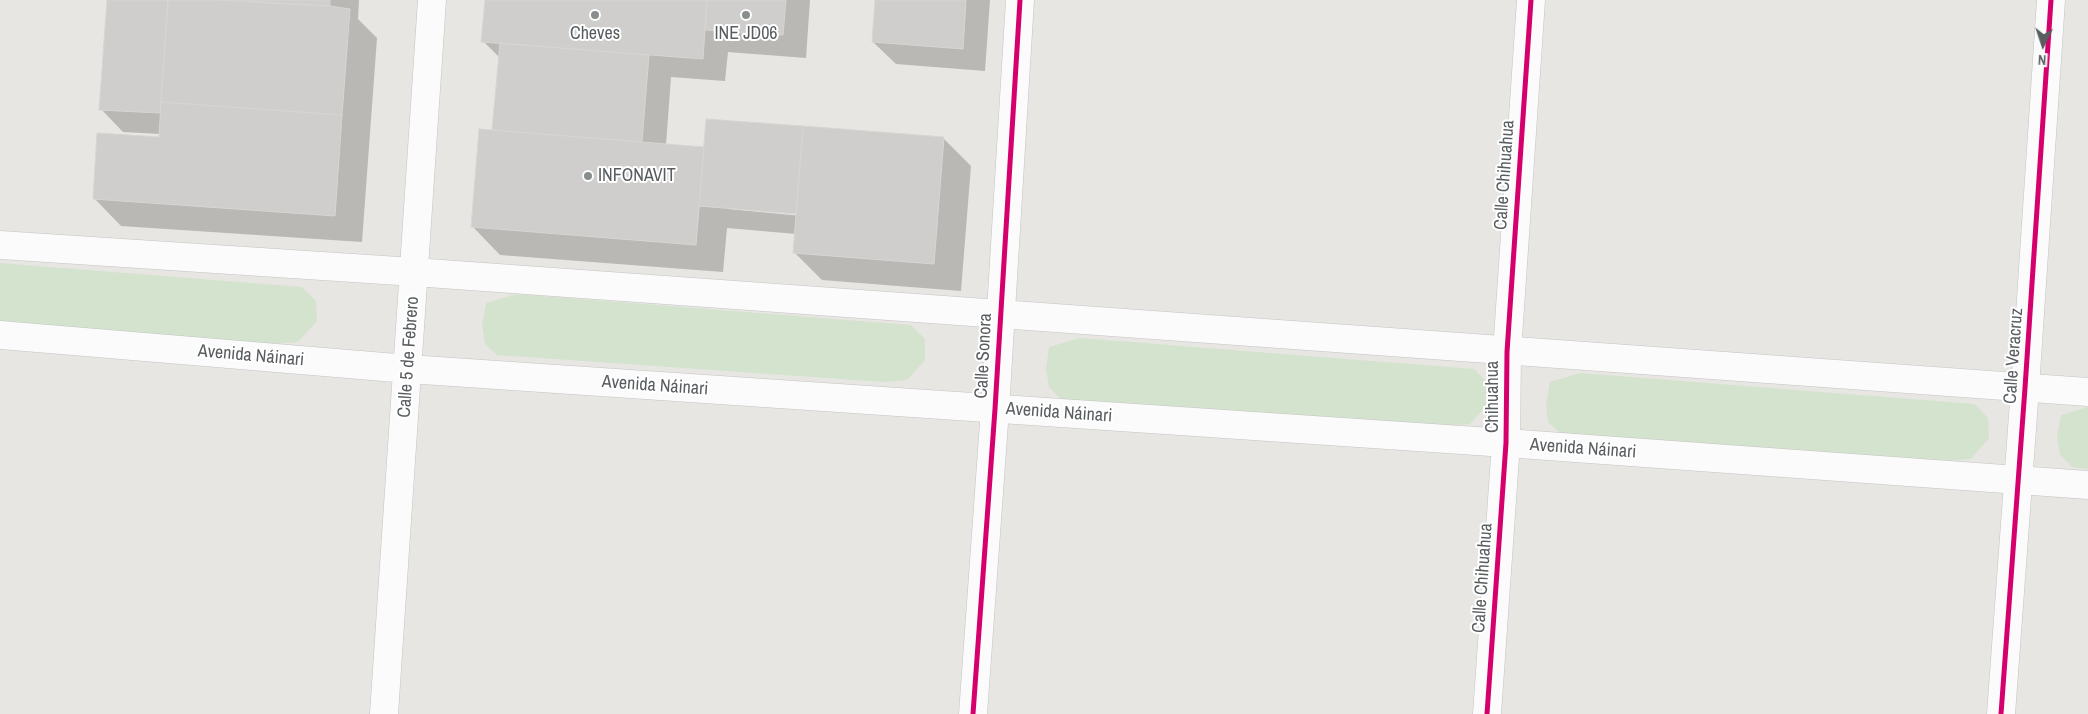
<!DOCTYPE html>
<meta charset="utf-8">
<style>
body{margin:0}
#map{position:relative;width:2088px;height:714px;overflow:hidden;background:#e8e6e3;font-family:"Archivo Narrow",sans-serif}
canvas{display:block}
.north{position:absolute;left:2018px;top:20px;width:50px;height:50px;-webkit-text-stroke:4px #fff;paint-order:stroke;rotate:184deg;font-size:14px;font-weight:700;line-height:20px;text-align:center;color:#585d60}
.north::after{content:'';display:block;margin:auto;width:18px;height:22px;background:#585d60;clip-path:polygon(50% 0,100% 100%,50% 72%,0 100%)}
</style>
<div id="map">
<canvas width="2088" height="714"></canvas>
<div class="north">N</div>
</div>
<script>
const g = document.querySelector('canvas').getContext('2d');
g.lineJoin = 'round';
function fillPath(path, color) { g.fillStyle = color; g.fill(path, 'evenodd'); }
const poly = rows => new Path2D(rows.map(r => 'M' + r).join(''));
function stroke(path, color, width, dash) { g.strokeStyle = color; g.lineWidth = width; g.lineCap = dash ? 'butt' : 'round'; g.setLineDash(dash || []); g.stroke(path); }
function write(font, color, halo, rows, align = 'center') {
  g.font = font + ' "Archivo Narrow",sans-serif'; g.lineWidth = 4; g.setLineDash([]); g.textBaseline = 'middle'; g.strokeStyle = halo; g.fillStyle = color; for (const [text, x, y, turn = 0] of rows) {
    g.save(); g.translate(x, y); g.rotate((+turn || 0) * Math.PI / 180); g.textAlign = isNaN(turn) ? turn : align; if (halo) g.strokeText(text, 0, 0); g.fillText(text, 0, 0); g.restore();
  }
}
const green = poly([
 [0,263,302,287,316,301,317,321,298,342,274,344,0,325],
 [517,294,911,325,925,339,925,360,907,380,883,382,497,355,485,344,482,325,486,303],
 [1080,338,1474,369,1488,383,1489,403,1470,424,1446,426,1061,399,1049,387,1046,369,1049,347],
 [1580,373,1975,404,1988,418,1989,438,1971,459,1946,461,1561,434,1548,422,1546,404,1550,382],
 [2088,407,2088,469,2072,467,2060,455,2057,437,2061,415]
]);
const shadow = poly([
 [108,0,359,0,358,19,377,38,362,242,121,226,94,198,160,138,160,134,123,132,101,109],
 [486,0,810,0,806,58,728,52,725,81,671,77,666,145,705,148,707,120,943,138,971,166,961,291,822,280,794,252,796,234,727,228,723,272,500,255,473,227,496,132,494,130,500,58,483,41],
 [728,207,802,213,802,216,728,209],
 [876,0,990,0,985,71,896,64,873,42]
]);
const building = poly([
 [107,0,168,0,160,113,99,110,107,0],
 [168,0,215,0,330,6,350,9,342,115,161,102,168,0],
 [223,0,330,0,330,6,223,0],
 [485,0,707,0,703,59,481,42,485,0],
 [707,0,786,0,783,35,705,30,707,0],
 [875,0,966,0,963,49,872,42,875,0],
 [500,43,649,55,642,142,492,130,500,43],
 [161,102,342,115,335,216,93,199,97,133,159,137,161,102],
 [706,119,803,126,796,214,699,206,706,119],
 [803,126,944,137,934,264,793,253,803,126],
 [479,129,704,147,696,245,471,227,479,129]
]);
const minor = poly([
 [973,714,995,409,1020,0],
 [1487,714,1506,443],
 [2001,714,2025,388,2051,0]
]);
const tertiary = poly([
 [1506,443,1507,352,1531,0]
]);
const secondary = poly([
 [0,245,414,272,2088,392],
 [0,335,408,369,1506,443,2088,485],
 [384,714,432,0]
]);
const cycleway = poly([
 [973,714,995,409,1020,0],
 [1487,714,1506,443,1507,352,1531,0],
 [2001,714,2025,388,2051,0]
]);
const markers = [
 [595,15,5,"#8a8d8e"],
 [746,15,5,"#8a8d8e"],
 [588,176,5,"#8a8d8e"]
];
const poiNames = [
 ["Cheves",595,34],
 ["INE JD06",746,34],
 ["INFONAVIT",598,176,"left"]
];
const streetNames = [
 ["Calle Chihuahua",1505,175,-86],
 ["Avenida Náinari",251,356,5],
 ["Calle Sonora",984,356,-87],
 ["Calle Veracruz",2014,356,-86],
 ["Calle 5 de Febrero",409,357,-86],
 ["Avenida Náinari",655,386,4],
 ["Chihuahua",1493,397,-90],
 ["Avenida Náinari",1059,413,4],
 ["Avenida Náinari",1583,449,4],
 ["Calle Chihuahua",1483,578,-86]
];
fillPath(green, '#d4e3ce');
fillPath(shadow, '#0003');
fillPath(building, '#d0cecc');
stroke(building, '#d7d5d2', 1);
stroke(minor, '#c3c3c4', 29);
stroke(tertiary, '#c3c3c4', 29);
stroke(secondary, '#c3c3c3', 29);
stroke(minor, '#fcfbfb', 28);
stroke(tertiary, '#fcfbfb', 28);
stroke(secondary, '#fcfbfb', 28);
stroke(cycleway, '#d6006c', 5);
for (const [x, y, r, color] of markers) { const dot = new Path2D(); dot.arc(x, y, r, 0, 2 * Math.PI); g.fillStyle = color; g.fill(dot); stroke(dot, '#fff', 2); }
write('18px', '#585d60', '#fff', poiNames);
write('18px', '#585d60', '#fff', streetNames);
</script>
